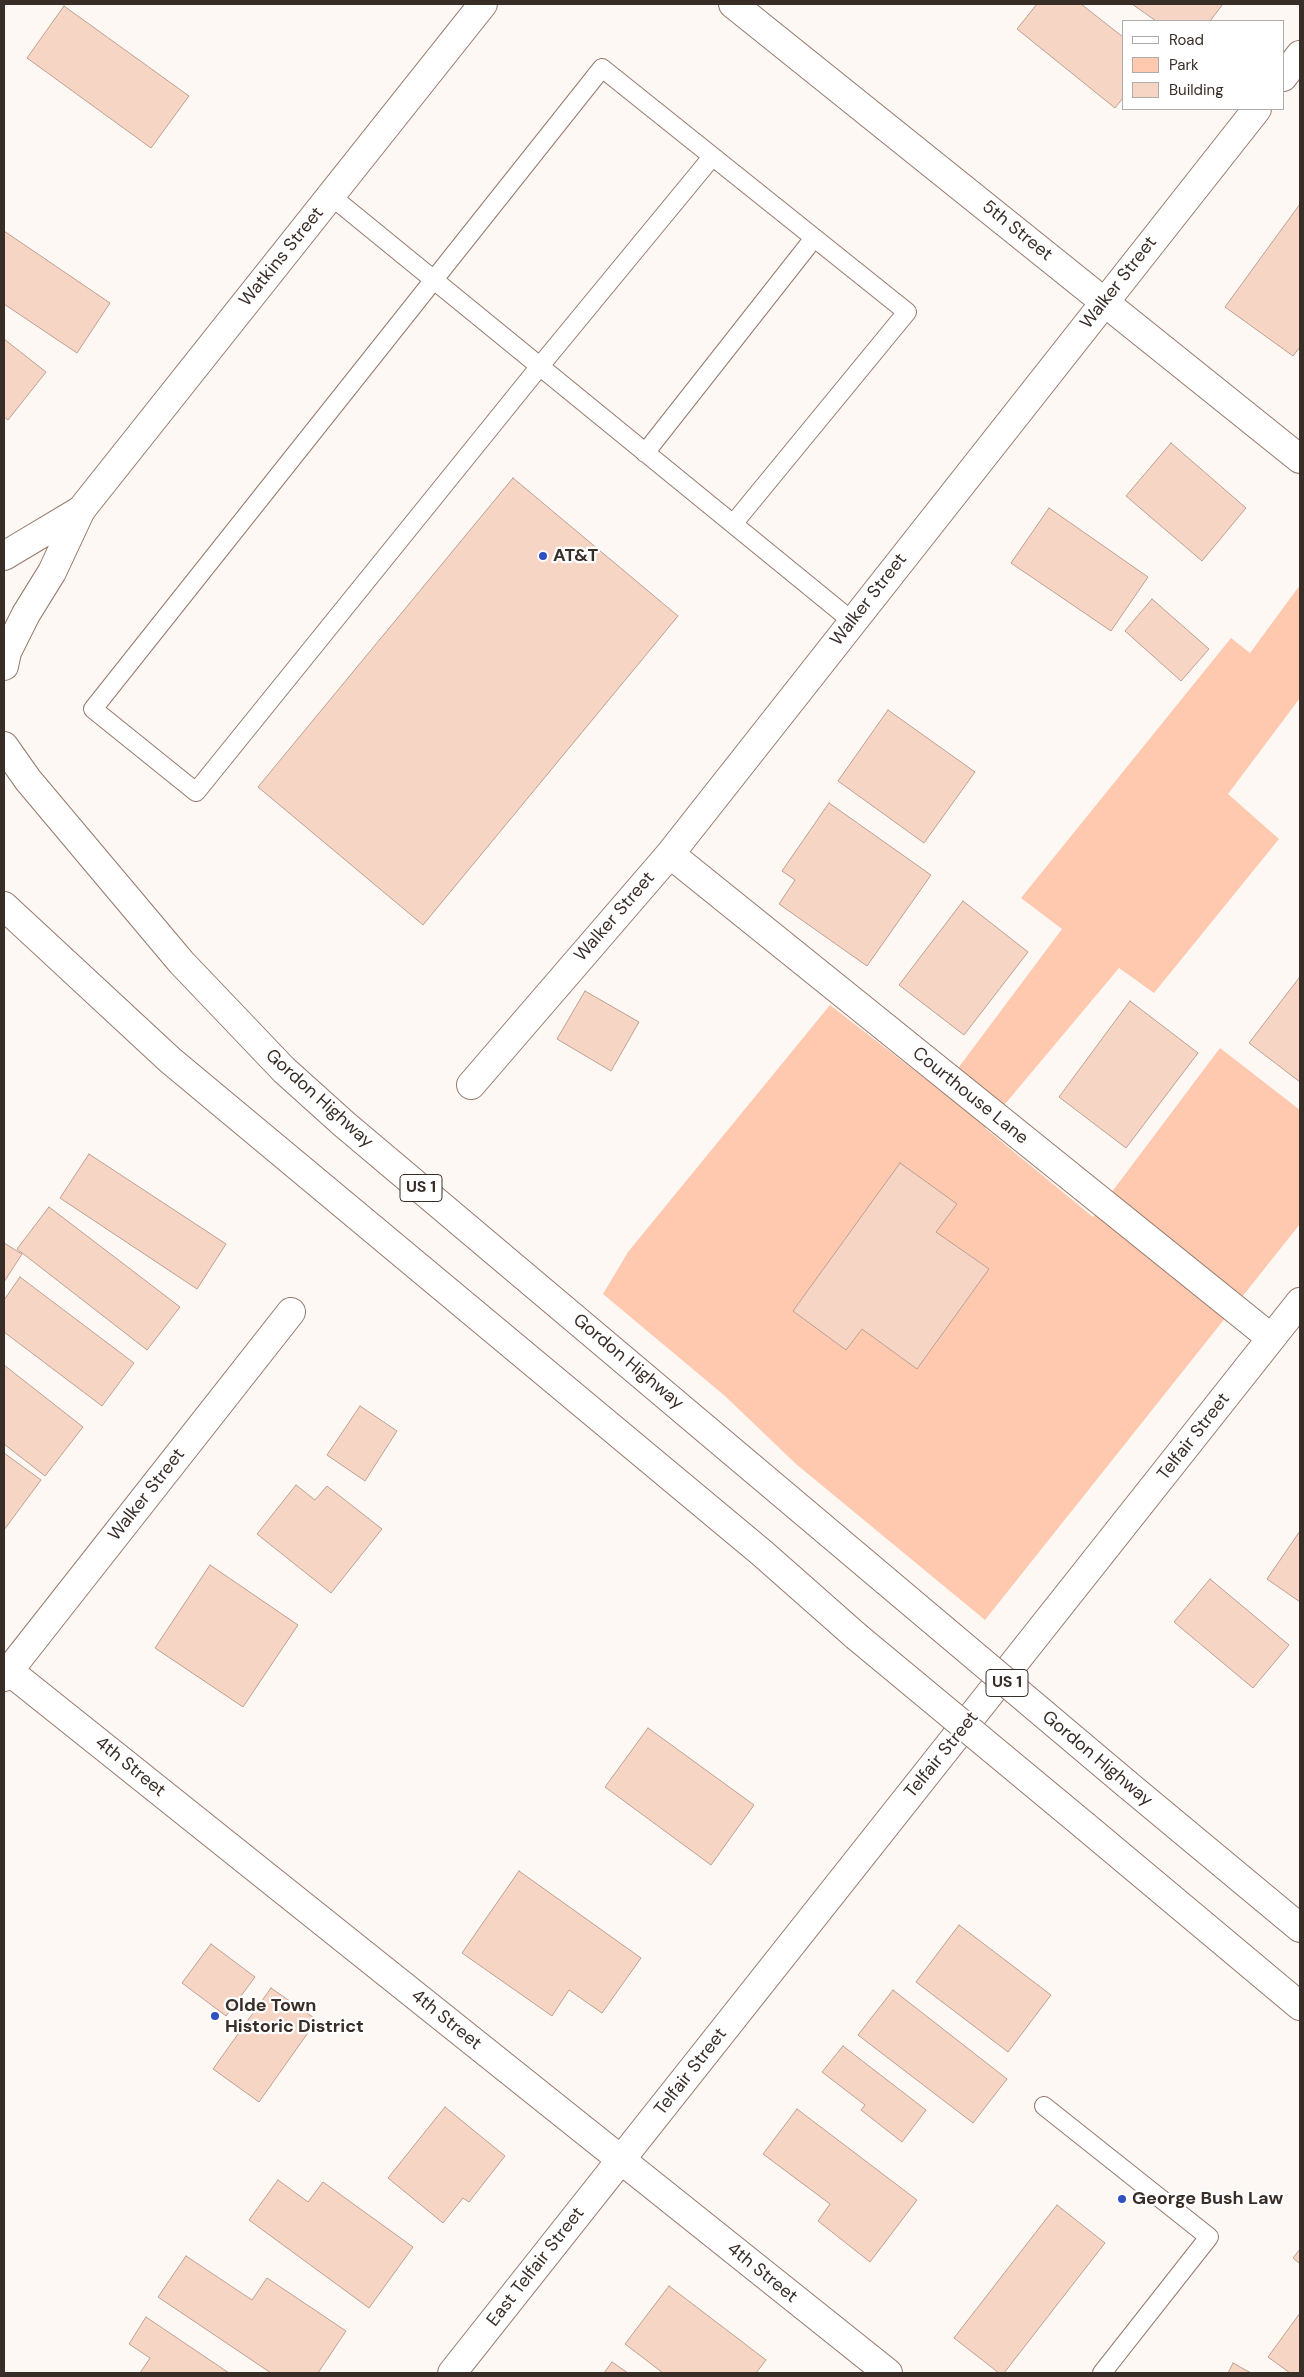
<!DOCTYPE html>
<style>
body{margin:0}
#map{position:relative;width:1304px;height:2377px;overflow:hidden;background:#fef8f5;font-family:"DM Sans",sans-serif}
canvas{display:block}
.frame{position:absolute;inset:0;border:5px solid #382d27;pointer-events:none}
.legend{position:absolute;left:1122px;top:20px;width:162px;height:90px;box-sizing:border-box;background:#fff;border:1px solid #afaba9;margin:0;padding:6px 9px;list-style:none;font-size:15px;color:#382d27}
.legend li{display:flex;align-items:center;gap:10px;height:25px}
.legend b{width:25px;border:1px solid #afaba9}
</style>
<div id="map">
<canvas width="1304" height="2377"></canvas>
<div class="frame"></div>
<ul class="legend">
<li><b style="height:6px;background:#fff"></b>Road</li>
<li><b style="height:14px;background:#fec9ae"></b>Park</li>
<li><b style="height:14px;background:#f6d5c5"></b>Building</li>
</ul>
</div>
<script>
const g = document.querySelector('canvas').getContext('2d');
g.lineJoin = 'round';
function fillPath(path, color) { g.fillStyle = color; g.fill(path, 'evenodd'); }
const poly = rows => new Path2D(rows.map(r => 'M' + r).join(''));
function stroke(path, color, width, dash) { g.strokeStyle = color; g.lineWidth = width; g.lineCap = dash ? 'butt' : 'round'; g.setLineDash(dash || []); g.stroke(path); }
function write(font, color, halo, rows, align = 'center') {
  g.font = font + ' "DM Sans",sans-serif'; g.lineWidth = 4.5; g.setLineDash([]); g.textBaseline = 'middle'; g.strokeStyle = halo; g.fillStyle = color; for (const [text, x, y, turn = 0] of rows) {
    g.save(); g.translate(x, y); g.rotate((+turn || 0) * Math.PI / 180); g.textAlign = isNaN(turn) ? turn : align; if (halo) g.strokeText(text, 0, 0); g.fillText(text, 0, 0); g.restore();
  }
}
const green = poly([
 [1300,585,1300,698,1228,794,1279,839,1154,993,1119,968,985,1128,1093,1217,1220,1048,1300,1110,1300,1224,985,1620,796,1464,725,1396,603,1294,628,1252,830,1005,941,1091,1062,929,1021,898,1231,638,1250,653]
]);
const building = poly([
 [1037,4,1081,4,1123,37,1123,98,1115,108,1017,29,1037,4],
 [1132,4,1223,4,1210,21,1156,21,1132,4],
 [64,6,189,96,151,148,27,58,64,6],
 [1300,204,1300,347,1293,356,1225,307,1300,204],
 [4,231,110,303,77,353,4,304,4,231],
 [4,339,46,372,8,420,4,417,4,339],
 [1171,443,1246,508,1202,561,1126,496,1171,443],
 [513,478,678,616,423,925,258,787,513,478],
 [1049,508,1148,577,1111,631,1011,563,1049,508],
 [1152,599,1209,649,1181,681,1125,631,1152,599],
 [888,710,975,772,924,843,838,781,888,710],
 [829,803,931,875,867,966,779,904,795,880,782,871,829,803],
 [963,901,1028,952,964,1035,899,985,963,901],
 [1299,978,1300,979,1300,1082,1249,1043,1299,978],
 [585,991,639,1022,611,1071,557,1039,585,991],
 [1130,1001,1198,1053,1126,1148,1059,1097,1130,1001],
 [89,1154,226,1244,197,1289,60,1198,89,1154],
 [900,1163,957,1204,936,1232,989,1269,917,1369,862,1329,846,1350,793,1311,900,1163],
 [49,1207,180,1307,147,1350,17,1249,49,1207],
 [4,1243,22,1254,4,1282,4,1243],
 [20,1277,134,1363,102,1406,4,1332,4,1300,20,1277],
 [4,1365,83,1427,45,1476,4,1444,4,1365],
 [360,1406,397,1431,365,1481,327,1455,360,1406],
 [4,1453,41,1480,4,1530,4,1453],
 [296,1485,315,1500,327,1486,382,1529,331,1593,257,1534,296,1485],
 [1300,1531,1300,1602,1267,1579,1300,1531],
 [210,1565,298,1625,243,1707,155,1648,210,1565],
 [1210,1579,1289,1645,1253,1688,1174,1622,1210,1579],
 [648,1728,754,1805,711,1865,605,1787,648,1728],
 [519,1871,641,1958,602,2013,569,1990,552,2016,462,1953,519,1871],
 [959,1925,1051,1995,1008,2052,916,1982,959,1925],
 [211,1944,255,1977,226,2016,182,1983,211,1944],
 [271,1988,317,2020,259,2102,213,2069,271,1988],
 [893,1990,1007,2079,973,2123,858,2035,893,1990],
 [843,2046,926,2110,902,2142,861,2110,865,2105,822,2072,843,2046],
 [445,2107,505,2156,469,2202,463,2198,443,2223,388,2178,445,2107],
 [797,2109,917,2200,870,2262,818,2221,830,2204,763,2154,797,2109],
 [278,2180,308,2202,323,2182,413,2247,369,2308,249,2220,278,2180],
 [1057,2205,1105,2243,1004,2373,999,2373,954,2338,1057,2205],
 [1300,2249,1300,2264,1293,2258,1300,2249],
 [186,2256,252,2300,267,2278,346,2331,318,2373,271,2373,158,2297,186,2256],
 [669,2286,766,2360,756,2373,663,2373,625,2344,669,2286],
 [1300,2313,1300,2373,1290,2373,1268,2357,1300,2313],
 [146,2317,229,2373,140,2373,150,2358,129,2344,146,2317],
 [612,2362,628,2373,604,2373,612,2362],
 [1233,2363,1251,2373,1228,2373,1233,2363]
]);
const lane = poly([
 [712,157,540,366,196,792,93,709,602,68,907,312,733,524],
 [331,196,852,621],
 [645,453,814,238],
 [1044,2106,1209,2237,1102,2373]
]);
const street = poly([
 [1283,77,1300,55],
 [81,510,483,4],
 [670,854,1271,1338],
 [471,1085,670,854,1257,109],
 [4,1667,888,2373],
 [4,1677,291,1312]
]);
const secondary = poly([
 [733,4,1300,459],
 [452,2373,1300,1302]
]);
const highway = poly([
 [4,556,81,510],
 [4,666,7,652,26,614,52,572,81,510],
 [4,746,28,780,181,962,284,1070,344,1124,886,1581],
 [4,906,170,1060,762,1553,856,1636],
 [1128,1785,1300,1928],
 [1085,1826,1300,2006]
]);
const highwayBridge = poly([
 [886,1581,1128,1785],
 [856,1636,1085,1826]
]);
const markers = [
 [543,556,5,"#3150c0"],
 [215,2016,5,"#3150c0"],
 [1122,2199,5,"#3150c0"]
];
const shields = [
 [421,1188,42],
 [1007,1683,42]
];
const shieldNames = [
 ["US 1",421,1188],
 ["US 1",1007,1683]
];
const streetNames = [
 ["5th Street",1017,231,39],
 ["Watkins Street",282,257,-51],
 ["Walker Street",1119,283,-52],
 ["Walker Street",869,600,-52],
 ["Walker Street",615,917,-49],
 ["Courthouse Lane",970,1096,39],
 ["Gordon Highway",319,1099,42],
 ["Gordon Highway",628,1362,40],
 ["Telfair Street",1194,1437,-52],
 ["Walker Street",147,1495,-52],
 ["Telfair Street",942,1755,-51],
 ["Gordon Highway",1097,1759,40],
 ["4th Street",130,1767,39],
 ["4th Street",446,2020,39],
 ["Telfair Street",691,2072,-52],
 ["East Telfair Street",536,2267,-52],
 ["4th Street",762,2273,39]
];
const poiNames = [
 ["AT&T",553,556],
 ["Olde Town",225,2006],
 ["Historic District",225,2027],
 ["George Bush Law",1132,2199]
];
fillPath(green, '#fec9ae');
fillPath(building, '#f6d5c5');
stroke(building, '#bda091', 1);
stroke(lane, '#95796b', 20);
stroke(street, '#95796b', 30);
stroke(secondary, '#95796b', 30);
stroke(highway, '#95796b', 30);
stroke(lane, '#fff', 18);
stroke(street, '#fff', 28);
stroke(secondary, '#fff', 28);
stroke(highway, '#fff', 28);
stroke(highwayBridge, '#95796b', 30, []);
stroke(highwayBridge, '#fff', 28);
for (const [x, y, r, color] of markers) { const dot = new Path2D(); dot.arc(x, y, r, 0, 2 * Math.PI); g.fillStyle = color; g.fill(dot); stroke(dot, '#fff', 2); }
for (const [x, y, w] of shields) { const box = new Path2D(); box.roundRect(x - w / 2, y - 13.5, w, 27, 4); g.fillStyle = '#fff'; g.fill(box); stroke(box, '#382d27', 1); }
write('bold 16px', '#382d27', null, shieldNames);
write('18px', '#382d27', '#fff', streetNames);
write('bold 18px', '#382d27', '#fff', poiNames, 'left');
</script>
